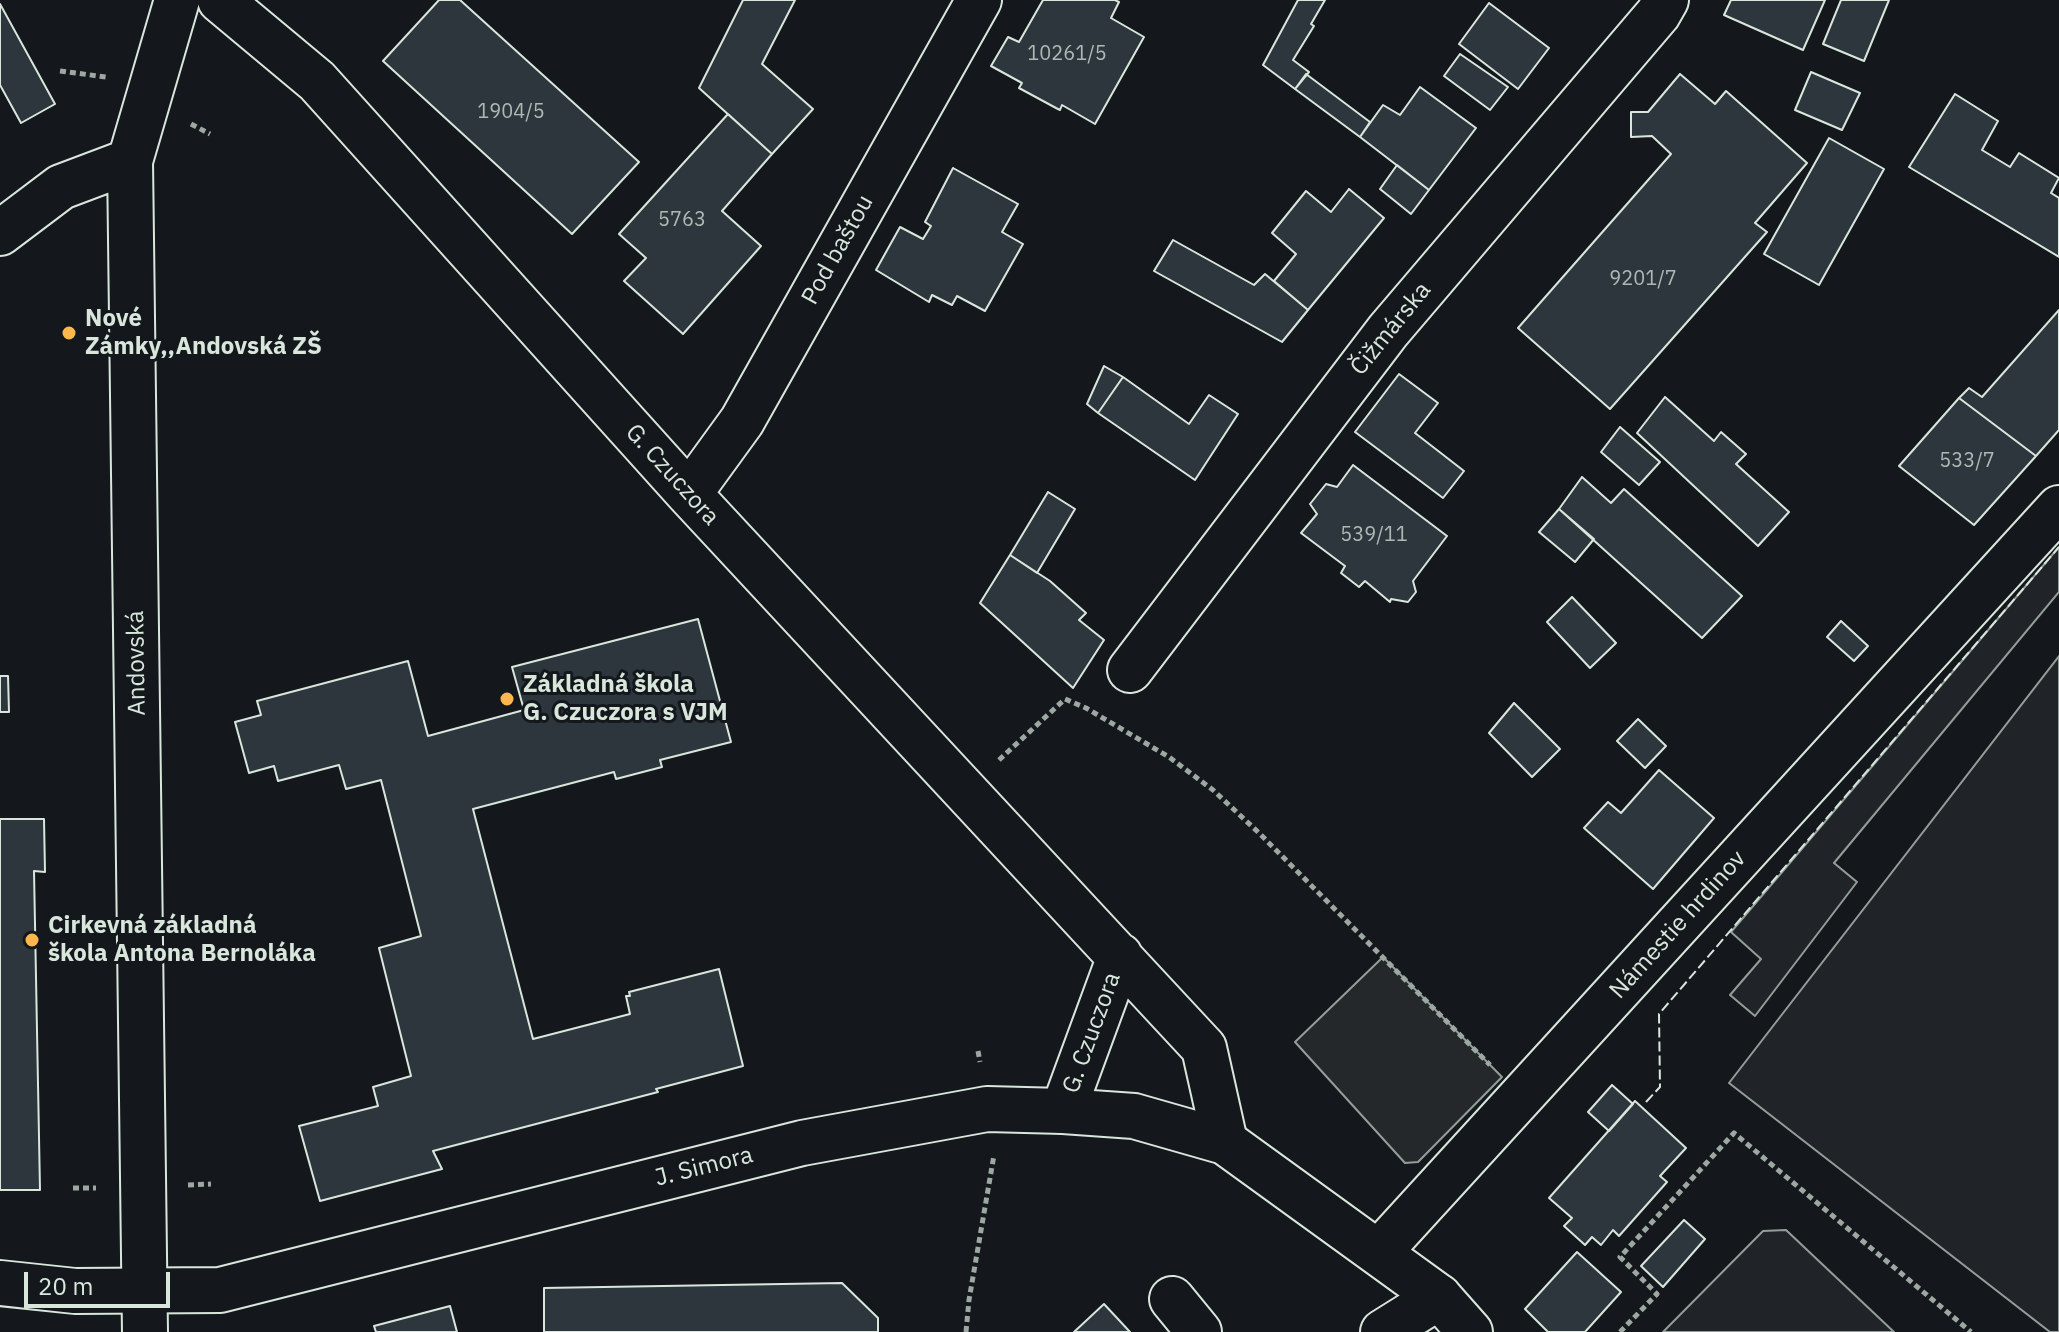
<!DOCTYPE html>
<meta charset="utf-8">
<style>
body{margin:0}
#map{position:relative;width:2059px;height:1332px;overflow:hidden;background:#14181c;font-family:"IBM Plex Sans",sans-serif}
canvas{display:block}
.scale{position:absolute;left:24px;top:1272px;width:146px;height:36px;box-sizing:border-box;border:4px solid #d8e6dc;border-top:0;padding-left:10px;font-size:24px;line-height:28px;white-space:nowrap;color:#d8e6dc;-webkit-text-stroke:6px #14181c;paint-order:stroke}
</style>
<div id="map">
<canvas width="2059" height="1332"></canvas>
<div class="scale">20 m</div>
</div>
<script>
const g = document.querySelector('canvas').getContext('2d');
g.lineJoin = 'round';
function fillPath(path, color) { g.fillStyle = color; g.fill(path, 'evenodd'); }
const poly = rows => new Path2D(rows.map(r => 'M' + r).join(''));
function stroke(path, color, width, dash) { g.strokeStyle = color; g.lineWidth = width; g.lineCap = dash ? 'butt' : 'round'; g.setLineDash(dash || []); g.stroke(path); }
function write(font, color, halo, rows, align = 'center') {
  g.font = font + ' "IBM Plex Sans",sans-serif'; g.lineWidth = 6; g.setLineDash([]); g.textBaseline = 'middle'; g.strokeStyle = halo; g.fillStyle = color; for (const [text, x, y, turn = 0] of rows) {
    g.save(); g.translate(x, y); g.rotate((+turn || 0) * Math.PI / 180); g.textAlign = isNaN(turn) ? turn : align; if (halo) g.strokeText(text, 0, 0); g.fillText(text, 0, 0); g.restore();
  }
}
const green = poly([
 [2059,547,2059,592,1834,863,1857,882,1755,1016,1730,995,1761,959,1731,932,2059,547],
 [2059,656,2059,1332,2050,1332,1729,1083,2059,656],
 [1786,1230,1894,1332,1663,1332,1763,1231,1786,1230]
]);
const parking = poly([
 [1383,957,1502,1077,1418,1162,1405,1163,1295,1042,1383,957]
]);
const building = poly([
 [439,0,460,0,639,162,572,234,383,61,439,0],
 [743,0,795,0,762,64,813,109,772,154,699,88,743,0],
 [1043,0,1115,0,1119,2,1111,18,1144,37,1095,124,1062,105,1060,110,1056,108,1019,88,1022,83,991,66,1008,37,1019,42,1043,0],
 [1298,0,1325,0,1311,24,1314,26,1293,60,1309,72,1295,89,1263,65,1298,0],
 [1731,0,1825,0,1803,50,1724,15,1731,0],
 [1841,0,1889,0,1864,61,1823,44,1841,0],
 [1489,3,1549,48,1518,89,1459,44,1489,3],
 [0,4,55,104,21,123,0,85,0,4],
 [1460,54,1508,87,1490,110,1444,76,1460,54],
 [1811,72,1860,93,1842,130,1795,110,1811,72],
 [1306,74,1370,122,1360,137,1295,89,1306,74],
 [1680,74,1715,104,1726,91,1807,163,1755,223,1767,232,1610,409,1518,328,1671,154,1652,136,1631,137,1631,112,1648,112,1680,74],
 [1420,87,1476,128,1429,190,1360,137,1383,105,1400,115,1420,87],
 [1955,94,1998,121,1982,150,2010,167,2019,153,2059,178,2051,193,2059,198,2059,257,1909,167,1955,94],
 [728,114,772,154,722,211,761,246,683,334,624,281,646,258,619,234,728,114],
 [1829,138,1884,169,1819,285,1764,254,1829,138],
 [1397,165,1429,190,1411,214,1380,189,1397,165],
 [953,168,1018,204,1002,232,1023,244,985,311,957,296,952,305,932,295,929,302,876,270,900,227,923,239,931,226,925,222,953,168],
 [1349,189,1384,218,1308,310,1274,281,1296,254,1272,233,1306,191,1331,212,1349,189],
 [1173,240,1254,285,1265,274,1308,310,1282,342,1154,271,1173,240],
 [2059,310,2059,430,2036,456,1959,398,1969,388,1982,397,2059,310],
 [1104,366,1123,377,1098,413,1087,404,1104,366],
 [1399,374,1438,403,1415,433,1464,471,1443,498,1355,432,1399,374],
 [1123,377,1189,424,1209,395,1238,414,1195,480,1098,413,1123,377],
 [1665,397,1714,441,1721,432,1746,454,1736,464,1789,512,1758,546,1637,433,1665,397],
 [1959,398,2036,456,1974,525,1899,466,1959,398],
 [1620,427,1660,462,1639,485,1601,452,1620,427],
 [1353,465,1447,536,1413,581,1416,592,1408,602,1391,599,1390,602,1365,581,1359,587,1341,573,1345,566,1301,533,1317,514,1310,504,1326,484,1337,487,1353,465],
 [1582,477,1611,503,1624,489,1742,596,1702,638,1559,509,1582,477],
 [1048,492,1075,509,1037,573,1010,555,1048,492],
 [1559,509,1594,539,1575,562,1539,532,1559,509],
 [1010,555,1050,581,1086,613,1079,620,1104,640,1073,688,980,603,1010,555],
 [1572,597,1616,643,1590,668,1547,622,1572,597],
 [698,619,731,742,660,760,662,767,616,779,614,772,473,809,533,1039,630,1014,626,996,630,996,629,992,719,969,743,1066,656,1089,658,1092,433,1151,442,1169,320,1201,299,1126,378,1106,373,1087,411,1076,379,948,421,936,381,780,346,789,339,765,278,781,274,766,249,773,235,722,261,715,257,701,408,661,428,736,524,710,512,667,698,619],
 [1841,621,1868,646,1854,661,1827,637,1841,621],
 [0,676,8,676,9,712,0,712,0,676],
 [1514,703,1560,749,1532,777,1489,733,1514,703],
 [1638,719,1666,746,1645,768,1617,741,1638,719],
 [1659,770,1714,818,1653,889,1584,828,1608,802,1621,813,1659,770],
 [0,819,44,819,45,872,34,871,40,1190,0,1190,0,819],
 [1612,1085,1633,1104,1609,1131,1588,1112,1612,1085],
 [1635,1101,1686,1148,1660,1176,1667,1182,1619,1236,1613,1230,1601,1245,1592,1237,1585,1245,1564,1226,1572,1218,1549,1198,1635,1101],
 [1684,1220,1705,1239,1663,1287,1641,1266,1684,1220],
 [1577,1252,1621,1292,1585,1332,1548,1332,1525,1309,1577,1252],
 [842,1283,878,1318,878,1332,544,1332,544,1288,842,1283],
 [1104,1304,1130,1332,1074,1332,1104,1304],
 [450,1306,457,1332,376,1332,374,1326,450,1306]
]);
const path = poly([
 [60,71,106,77],
 [191,124,210,134],
 [999,760,1065,699,1086,708,1169,757,1213,790,1259,833,1490,1065],
 [978,1051,980,1062],
 [188,1185,211,1184],
 [73,1188,96,1188],
 [966,1332,969,1300,994,1155],
 [1620,1332,1657,1294,1620,1257,1734,1133,1971,1332]
]);
const minor = poly([
 [220,0,317,81,689,494,1204,1048,1225,1142],
 [0,233,61,187,130,161],
 [689,494,742,421,979,0],
 [1130,670,1388,331,1658,14,1666,0],
 [1063,1111,1120,956],
 [1379,1252,2059,508],
 [1172,1299,1199,1332],
 [145,1332,130,161,177,0],
 [1383,1332,1439,1297]
]);
const major = poly([
 [0,1283,75,1291,220,1290,802,1143,987,1109,1063,1111,1134,1116,1225,1142,1439,1297,1470,1332]
]);
const fence = poly([
 [1646,1102,1660,1087,1659,1014,2059,547]
]);
const markers = [
 [69,333,8,"#ffb74d"],
 [507,699,8,"#ffb74d"],
 [32,940,8,"#ffb74d"]
];
const numberNames = [
 ["10261/5",1067,54],
 ["1904/5",511,112],
 ["5763",682,220],
 ["9201/7",1643,279],
 ["533/7",1967,461],
 ["539/11",1374,535]
];
const streetNames = [
 ["Pod baštou",838,250,-61],
 ["Čižmárska",1391,329,-51],
 ["G. Czuczora",672,475,48],
 ["Andovská",137,663,-91],
 ["Námestie hrdinov",1678,925,-48],
 ["G. Czuczora",1092,1033,-70],
 ["J. Simora",704,1167,-14]
];
const poiNames = [
 ["Nové",85,319],
 ["Zámky,,Andovská ZŠ",85,347],
 ["Základná škola",523,685],
 ["G. Czuczora s VJM",523,713],
 ["Cirkevná základná",48,926],
 ["škola Antona Bernoláka",48,954]
];
fillPath(green, '#202428');
stroke(green, '#939e99', 2);
fillPath(parking, '#24282b');
stroke(parking, '#939e99', 2);
fillPath(building, '#2c363c');
stroke(building, '#d8e6dc', 2);
stroke(minor, '#d8e6dc', 48);
stroke(major, '#d8e6dc', 48);
stroke(path, '#9da8a2', 5, [6, 4]);
stroke(minor, '#14181c', 44);
stroke(major, '#14181c', 44);
stroke(fence, '#d8e6dc', 2, [10, 4]);
for (const [x, y, r, color] of markers) { const dot = new Path2D(); dot.arc(x, y, r, 0, 2 * Math.PI); g.fillStyle = color; g.fill(dot); stroke(dot, '#14181c', 3); }
write('20px', '#adbab4', null, numberNames);
write('24px', '#d8e6dc', '#14181c', streetNames);
write('bold 24px', '#d8e6dc', '#14181c', poiNames, 'left');
</script>
